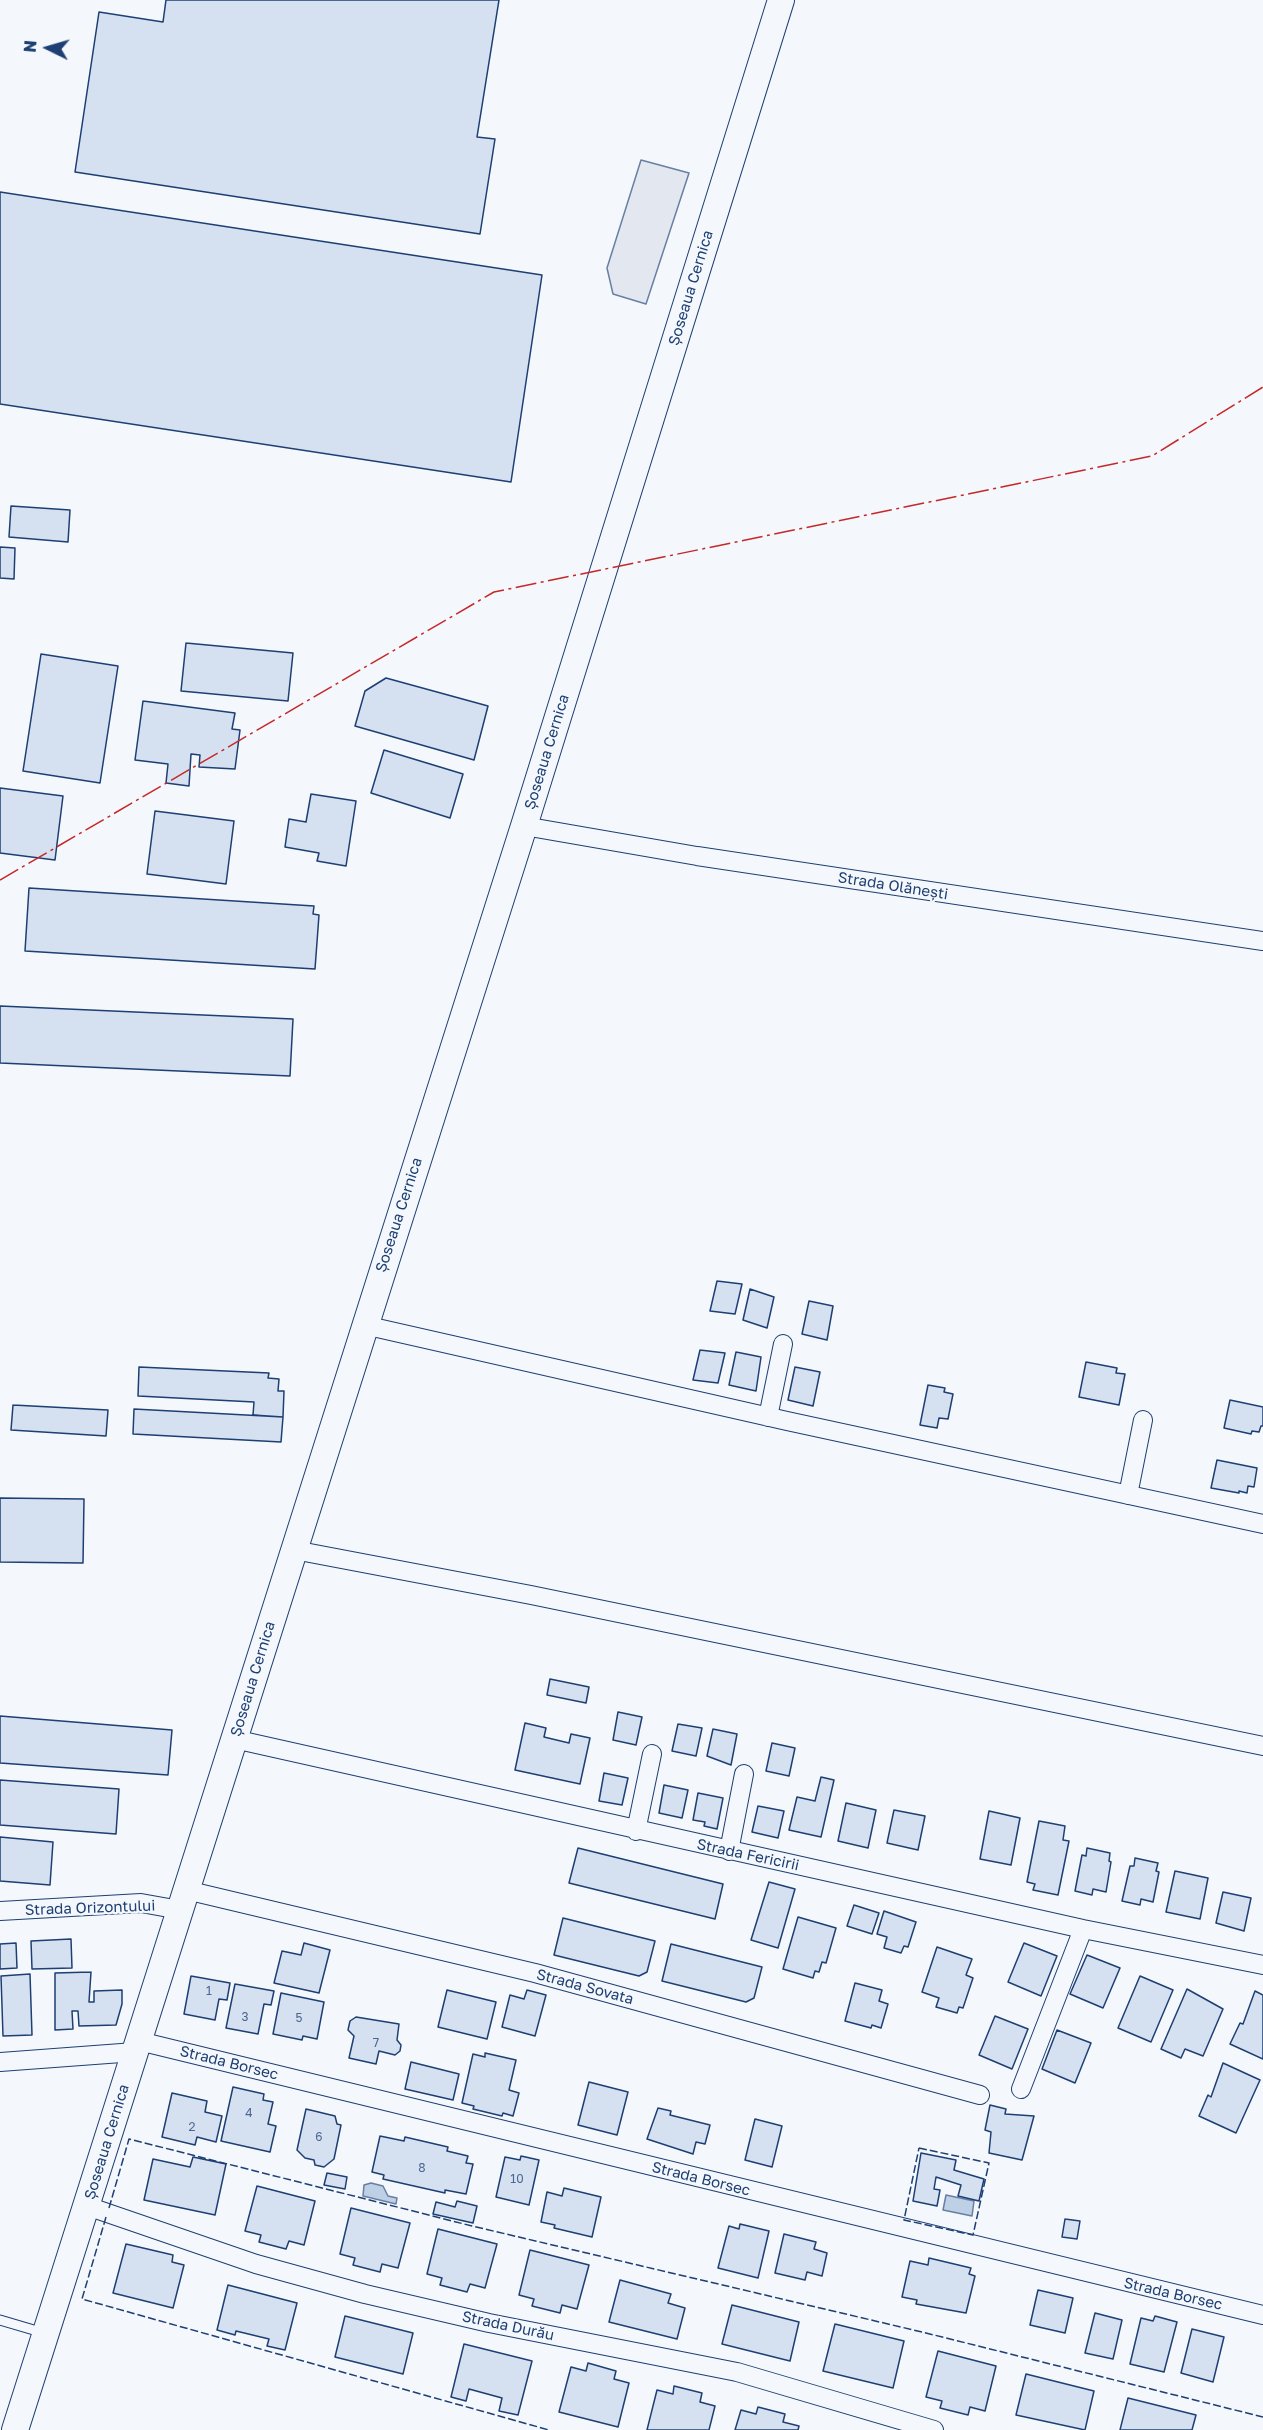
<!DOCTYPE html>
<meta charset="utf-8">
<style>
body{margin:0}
#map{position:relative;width:1263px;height:2430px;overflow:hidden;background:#f4f7fb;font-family:"Golos Text",sans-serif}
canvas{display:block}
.north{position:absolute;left:18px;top:18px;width:60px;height:60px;-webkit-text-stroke:4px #f4f7fb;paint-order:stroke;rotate:275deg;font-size:16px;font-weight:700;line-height:24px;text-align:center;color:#1d3f73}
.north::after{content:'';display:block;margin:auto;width:21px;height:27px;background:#1d3f73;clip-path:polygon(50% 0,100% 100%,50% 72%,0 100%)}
</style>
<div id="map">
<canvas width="1263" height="2430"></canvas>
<div class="north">N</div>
</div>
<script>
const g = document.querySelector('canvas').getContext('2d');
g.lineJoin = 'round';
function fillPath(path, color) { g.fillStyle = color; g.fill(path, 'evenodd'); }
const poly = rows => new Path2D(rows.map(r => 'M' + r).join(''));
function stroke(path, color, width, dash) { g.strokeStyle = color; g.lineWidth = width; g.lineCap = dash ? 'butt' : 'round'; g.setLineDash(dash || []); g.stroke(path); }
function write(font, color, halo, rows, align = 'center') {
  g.font = font + ' "Golos Text",sans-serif'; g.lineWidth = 4.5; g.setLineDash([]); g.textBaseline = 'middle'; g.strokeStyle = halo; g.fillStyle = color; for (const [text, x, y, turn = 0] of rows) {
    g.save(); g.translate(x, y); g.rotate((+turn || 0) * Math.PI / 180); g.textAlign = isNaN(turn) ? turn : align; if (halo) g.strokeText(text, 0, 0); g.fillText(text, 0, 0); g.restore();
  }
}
const parking = poly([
 [641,160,689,173,646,304,613,294,607,268,641,160]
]);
const water = poly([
 [371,2183,383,2186,388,2196,397,2198,396,2204,363,2196,364,2185,371,2183],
 [946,2195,974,2201,972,2216,943,2210,946,2195]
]);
const building = poly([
 [166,0,499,0,477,137,495,139,480,234,75,172,99,12,163,22,166,0],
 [0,192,542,275,511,482,0,404,0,192],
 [11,506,70,510,68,542,9,537,11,506],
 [0,547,15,548,14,579,0,578,0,547],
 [186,643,293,653,288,701,181,691,186,643],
 [41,654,118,666,100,783,23,771,41,654],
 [386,678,488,706,474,760,355,726,365,691,386,678],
 [143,701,235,713,232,729,240,730,235,769,199,767,200,755,191,754,189,786,166,783,168,764,135,760,143,701],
 [384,750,463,774,450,818,371,793,384,750],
 [0,788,63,796,55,860,0,853,0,788],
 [311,794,356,801,346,866,317,861,319,853,285,847,289,819,306,822,311,794],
 [155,811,234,821,226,884,147,874,155,811],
 [29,888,314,906,313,914,319,915,315,969,25,951,29,888],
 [0,1006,293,1019,290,1076,0,1063,0,1006],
 [717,1281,742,1284,735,1314,710,1311,717,1281],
 [750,1289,774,1297,767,1328,743,1320,750,1289],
 [809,1301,833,1306,827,1340,802,1334,809,1301],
 [700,1350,725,1353,718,1383,693,1380,700,1350],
 [736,1352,761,1357,756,1391,729,1385,736,1352],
 [1086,1362,1117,1368,1116,1373,1125,1374,1119,1405,1079,1397,1086,1362],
 [139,1367,269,1373,268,1378,279,1379,278,1391,284,1391,283,1417,253,1415,254,1402,138,1396,139,1367],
 [795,1367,820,1372,813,1406,788,1400,795,1367],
 [928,1385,945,1388,944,1392,953,1394,948,1419,939,1418,937,1428,920,1425,928,1385],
 [1230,1400,1263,1407,1263,1426,1261,1426,1259,1432,1252,1431,1251,1434,1224,1428,1230,1400],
 [13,1405,108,1410,106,1436,11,1430,13,1405],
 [134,1409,283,1417,281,1442,133,1434,134,1409],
 [1217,1460,1257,1468,1254,1487,1248,1486,1247,1493,1239,1491,1239,1493,1211,1488,1217,1460],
 [0,1498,84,1499,83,1563,0,1562,0,1498],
 [550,1679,589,1687,586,1703,547,1695,550,1679],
 [618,1712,642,1717,636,1745,613,1740,618,1712],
 [0,1716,172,1730,168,1775,0,1763,0,1716],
 [525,1723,546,1728,544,1737,569,1743,571,1734,590,1738,580,1784,515,1770,525,1723],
 [678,1724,702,1728,696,1756,672,1751,678,1724],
 [713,1729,737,1734,731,1765,707,1756,713,1729],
 [772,1743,795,1748,789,1776,766,1771,772,1743],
 [604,1773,628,1778,622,1805,599,1801,604,1773],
 [821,1777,834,1780,821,1837,789,1830,797,1797,815,1801,821,1777],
 [0,1780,119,1789,116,1834,0,1825,0,1780],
 [664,1785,688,1790,682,1818,659,1813,664,1785],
 [698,1793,723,1798,717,1829,704,1826,705,1822,693,1820,698,1793],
 [846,1803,876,1810,868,1848,838,1841,846,1803],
 [758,1806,784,1811,778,1838,752,1832,758,1806],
 [894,1810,925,1816,918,1850,887,1843,894,1810],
 [989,1811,1020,1818,1011,1865,980,1859,989,1811],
 [1039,1821,1065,1826,1063,1840,1069,1841,1058,1895,1033,1890,1035,1884,1027,1882,1039,1821],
 [0,1837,53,1842,50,1885,0,1881,0,1837],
 [578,1848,723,1884,715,1919,569,1883,578,1848],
 [1087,1848,1110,1853,1109,1861,1111,1862,1106,1892,1093,1889,1092,1895,1075,1891,1082,1855,1086,1856,1087,1848],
 [1135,1858,1158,1863,1156,1871,1159,1872,1153,1902,1141,1899,1140,1905,1122,1901,1130,1866,1134,1866,1135,1858],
 [1175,1871,1208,1878,1200,1919,1166,1912,1175,1871],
 [769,1882,795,1889,778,1948,751,1940,769,1882],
 [1223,1892,1251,1898,1244,1931,1216,1923,1223,1892],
 [854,1905,879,1913,872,1934,847,1926,854,1905],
 [884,1911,916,1922,908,1947,904,1946,901,1953,884,1948,887,1937,877,1934,884,1911],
 [798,1917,836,1928,826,1963,822,1962,819,1972,815,1971,813,1978,783,1969,798,1917],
 [563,1918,655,1941,647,1972,639,1976,554,1955,563,1918],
 [71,1939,72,1968,32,1969,31,1941,71,1939],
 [16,1943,17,1968,0,1969,0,1944,16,1943],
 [304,1943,330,1950,319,1993,274,1983,282,1951,301,1955,304,1943],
 [1024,1943,1057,1956,1041,1996,1008,1982,1024,1943],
 [671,1944,762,1967,754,1998,746,2002,662,1981,671,1944],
 [937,1947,972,1959,966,1975,973,1978,963,2008,959,2007,957,2013,936,2007,939,1998,922,1992,937,1947],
 [1087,1955,1120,1968,1103,2008,1070,1994,1087,1955],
 [91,1972,89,2002,94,2002,94,1991,122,1990,122,2004,116,2025,79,2026,78,2011,72,2011,73,2029,55,2030,55,1973,91,1972],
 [30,1974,32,2035,3,2036,1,1976,30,1974],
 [191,1976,230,1983,227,2000,219,1999,215,2020,184,2014,191,1976],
 [1140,1976,1173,1990,1151,2042,1118,2028,1140,1976],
 [855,1983,882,1990,879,2001,888,2004,881,2028,872,2025,871,2028,845,2021,855,1983],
 [235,1984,274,1991,271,2005,264,2004,258,2034,226,2028,235,1984],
 [1187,1989,1223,2009,1203,2056,1185,2049,1181,2058,1161,2049,1187,1989],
 [447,1990,496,2002,487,2039,438,2027,447,1990],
 [527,1990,546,1995,535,2036,502,2027,510,1995,524,1999,527,1990],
 [1255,1991,1263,1995,1263,2059,1230,2044,1240,2023,1243,2024,1255,1991],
 [281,1993,324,2002,317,2039,303,2036,302,2040,273,2034,281,1993],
 [995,2016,1028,2029,1012,2069,979,2055,995,2016],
 [356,2017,399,2024,397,2040,401,2045,400,2051,395,2055,379,2051,376,2064,349,2058,354,2036,348,2030,350,2021,356,2017],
 [1057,2030,1091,2043,1075,2083,1042,2069,1057,2030],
 [485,2053,516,2060,509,2090,519,2093,513,2116,503,2113,502,2116,473,2109,474,2106,462,2103,473,2054,485,2057,485,2053],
 [411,2062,459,2074,453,2100,405,2089,411,2062],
 [1223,2063,1260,2080,1236,2133,1199,2116,1208,2095,1211,2097,1223,2063],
 [589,2082,628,2092,617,2135,578,2125,589,2082],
 [233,2087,264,2094,263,2100,273,2102,268,2124,276,2126,270,2152,221,2141,233,2087],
 [172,2093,207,2101,205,2112,222,2116,216,2142,197,2137,195,2145,162,2137,172,2093],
 [990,2105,1006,2109,1005,2114,1034,2116,1022,2160,989,2153,991,2132,985,2130,990,2105],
 [658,2108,671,2111,670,2115,710,2125,705,2144,696,2142,693,2154,647,2139,658,2108],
 [306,2109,335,2116,337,2124,341,2125,334,2159,324,2167,315,2165,314,2160,305,2158,297,2150,306,2109],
 [755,2119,782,2126,772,2167,745,2160,755,2119],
 [380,2136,404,2141,405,2137,448,2147,447,2151,468,2156,466,2163,473,2164,466,2194,445,2190,445,2193,383,2179,384,2175,372,2172,380,2136],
 [921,2153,956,2160,954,2170,984,2179,979,2201,958,2196,961,2185,936,2177,934,2189,940,2190,937,2206,913,2201,921,2153],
 [521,2156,539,2160,529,2205,496,2197,505,2157,520,2160,521,2156],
 [193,2157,226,2164,215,2215,144,2200,153,2159,190,2167,193,2157],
 [327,2173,347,2177,345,2189,324,2185,327,2173],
 [257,2186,315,2201,304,2245,289,2241,286,2249,259,2242,261,2235,245,2231,257,2186],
 [564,2188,601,2197,592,2237,554,2228,555,2225,541,2222,547,2192,562,2196,564,2188],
 [457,2201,477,2206,473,2223,433,2214,436,2202,455,2207,457,2201],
 [351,2208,410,2223,398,2268,382,2264,380,2272,353,2265,355,2258,340,2254,351,2208],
 [1065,2219,1080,2221,1077,2239,1062,2237,1065,2219],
 [740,2224,769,2231,758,2278,718,2268,729,2226,739,2229,740,2224],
 [438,2229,497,2244,485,2288,470,2284,467,2292,440,2285,442,2278,427,2274,438,2229],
 [784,2234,816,2242,814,2249,827,2253,822,2276,807,2272,805,2280,775,2273,784,2234],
 [126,2244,173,2255,172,2262,184,2265,173,2308,113,2293,126,2244],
 [530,2250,589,2265,577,2309,562,2305,560,2313,532,2306,534,2299,519,2295,530,2250],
 [929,2258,971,2268,969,2274,975,2276,966,2313,916,2304,917,2300,902,2297,910,2261,928,2265,929,2258],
 [620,2280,671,2294,668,2303,685,2308,677,2339,609,2322,620,2280],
 [228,2285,297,2303,285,2350,267,2346,269,2339,236,2331,235,2335,217,2330,228,2285],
 [1038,2290,1073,2298,1065,2333,1030,2325,1038,2290],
 [732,2305,799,2322,790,2361,722,2344,732,2305],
 [1095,2313,1122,2320,1113,2359,1085,2353,1095,2313],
 [345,2316,413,2333,403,2374,335,2357,345,2316],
 [1155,2316,1177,2322,1164,2372,1130,2364,1141,2318,1153,2321,1155,2316],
 [835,2324,904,2341,893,2388,823,2371,835,2324],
 [1192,2329,1224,2337,1213,2382,1181,2373,1192,2329],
 [464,2344,532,2361,518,2415,499,2411,502,2398,469,2389,466,2401,451,2397,464,2344],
 [938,2351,996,2366,985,2411,970,2407,968,2415,940,2408,942,2401,926,2397,938,2351],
 [588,2363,616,2371,614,2379,629,2383,618,2427,559,2412,571,2367,586,2371,588,2363],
 [1026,2374,1094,2391,1085,2430,1016,2415,1026,2374],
 [674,2386,702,2393,700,2402,715,2406,709,2430,647,2430,657,2390,673,2394,674,2386],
 [1128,2398,1196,2415,1192,2430,1120,2430,1128,2398],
 [758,2407,785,2414,783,2422,799,2426,798,2430,735,2430,741,2410,756,2414,758,2407]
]);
const lane = poly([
 [0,2320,44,2333]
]);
const street = poly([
 [524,826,697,856,1263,941],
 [364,1325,787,1421,1263,1524],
 [768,1417,783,1344],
 [1128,1495,1143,1420],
 [294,1550,531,1595,1263,1746],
 [234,1739,1083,1929,1263,1965],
 [636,1831,652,1754],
 [729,1851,744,1774],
 [186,1890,535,1973,980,2095],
 [0,1911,141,1903,180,1910],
 [139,2041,1263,2315],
 [0,2062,135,2052],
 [1021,2089,1083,1929],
 [87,2206,256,2264,365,2294,489,2323,737,2372,934,2430]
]);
const secondary = poly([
 [15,2430,524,826,781,0]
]);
const fence = poly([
 [919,2148,989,2163,973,2235,904,2220,919,2148],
 [109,2208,129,2139,472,2226,922,2332,1263,2417],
 [106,2217,82,2299,549,2430]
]);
const power = poly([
 [0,880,494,592,1152,456,1263,387]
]);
const numberNames = [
 ["1",209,1991],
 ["3",245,2017],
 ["5",299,2018],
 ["7",376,2043],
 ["4",249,2113],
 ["2",192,2127],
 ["6",319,2137],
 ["8",422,2168],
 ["10",517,2179]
];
const streetNames = [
 ["Șoseaua Cernica",691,288,-73],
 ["Șoseaua Cernica",547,752,-73],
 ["Strada Olănești",893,886,9],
 ["Șoseaua Cernica",399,1215,-72],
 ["Șoseaua Cernica",253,1679,-73],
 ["Strada Fericirii",748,1855,12],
 ["Strada Orizontului",90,1908,-2],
 ["Strada Sovata",585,1987,15],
 ["Strada Borsec",229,2063,14],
 ["Șoseaua Cernica",107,2142,-73],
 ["Strada Borsec",701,2179,14],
 ["Strada Borsec",1173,2294,13],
 ["Strada Durău",508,2326,12]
];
fillPath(parking, '#e3e8f0');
stroke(parking, '#687fa3', 1.5);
fillPath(water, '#bed0e5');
stroke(water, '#687fa3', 1.5);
fillPath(building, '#d5e0f0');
stroke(building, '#1d3f73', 1.5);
stroke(lane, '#1d3f73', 11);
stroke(street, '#1d3f73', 20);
stroke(secondary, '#1d3f73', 28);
stroke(lane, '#f4f7fb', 9);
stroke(street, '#f4f7fb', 18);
stroke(secondary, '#f4f7fb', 26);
stroke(fence, '#1d3f73', 1.5, [8, 3]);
stroke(power, '#c62828', 1.5, [21, 4.5, 3, 4.5]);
write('12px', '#4b6792', null, numberNames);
write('15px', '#1d3f73', '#f4f7fb', streetNames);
</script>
